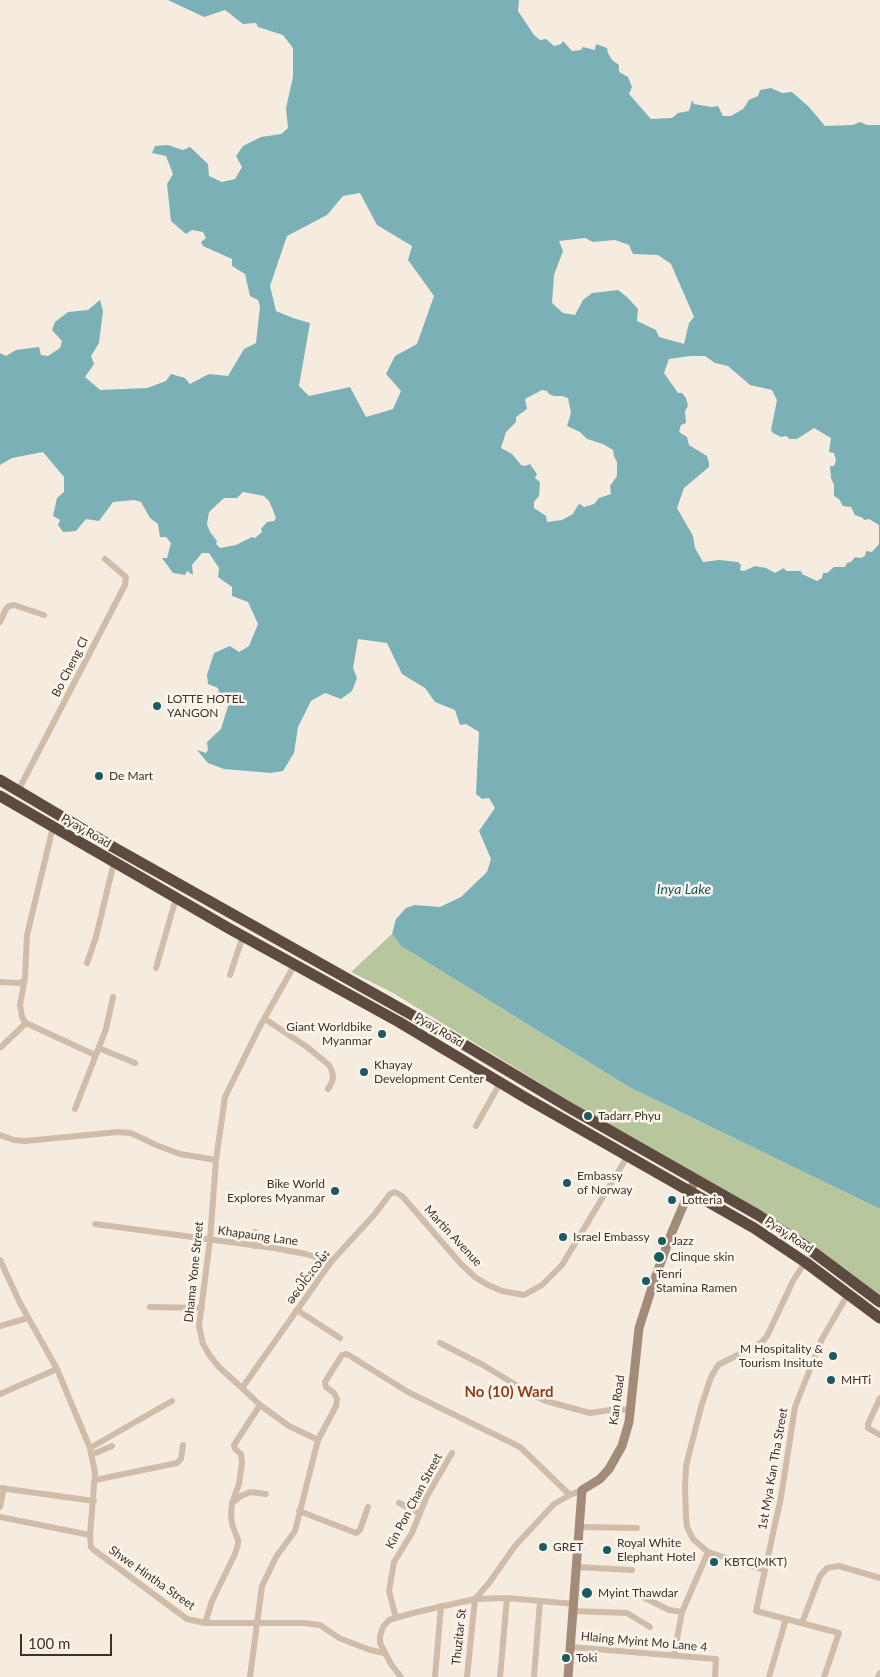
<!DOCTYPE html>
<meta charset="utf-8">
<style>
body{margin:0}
#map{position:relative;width:880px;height:1677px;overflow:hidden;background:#f5ecdf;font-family:Lato,sans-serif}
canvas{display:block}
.scale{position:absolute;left:20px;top:1634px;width:92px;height:22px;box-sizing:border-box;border:2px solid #3c3029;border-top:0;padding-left:6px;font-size:15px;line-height:18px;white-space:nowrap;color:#3c3029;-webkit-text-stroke:4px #fcf5ec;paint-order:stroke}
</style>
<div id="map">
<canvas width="880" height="1677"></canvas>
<div class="scale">100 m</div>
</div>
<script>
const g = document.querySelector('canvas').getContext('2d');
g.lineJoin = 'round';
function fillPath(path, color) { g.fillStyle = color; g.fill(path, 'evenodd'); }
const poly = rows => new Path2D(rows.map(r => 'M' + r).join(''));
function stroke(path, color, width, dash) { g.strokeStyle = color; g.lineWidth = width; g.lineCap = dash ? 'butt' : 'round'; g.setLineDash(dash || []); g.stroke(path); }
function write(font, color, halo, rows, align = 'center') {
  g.font = font + ' Lato,"Noto Sans Myanmar",sans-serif'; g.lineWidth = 5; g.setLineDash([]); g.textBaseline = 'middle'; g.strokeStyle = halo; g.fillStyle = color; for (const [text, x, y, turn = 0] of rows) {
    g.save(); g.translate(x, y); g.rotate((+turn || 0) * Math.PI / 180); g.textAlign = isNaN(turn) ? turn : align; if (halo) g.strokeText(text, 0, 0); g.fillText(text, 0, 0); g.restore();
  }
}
const green = poly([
 [392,934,401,946,629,1087,880,1209,880,1297,804,1238,719,1187,625,1135,393,993,351,972]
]);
const water = poly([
 [168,0,519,0,518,11,534,35,540,40,546,39,554,46,561,44,563,41,572,51,581,50,583,47,595,50,596,44,607,48,608,53,612,60,619,65,619,72,628,77,632,87,629,94,651,119,672,118,678,113,689,111,692,100,694,104,712,107,718,106,723,116,731,116,743,109,749,100,758,96,760,90,771,88,782,93,792,92,809,107,825,126,853,125,860,122,867,125,880,125,880,1209,629,1087,401,946,392,934,396,919,406,908,415,905,440,907,461,897,487,872,491,859,479,831,495,808,489,798,482,799,476,794,479,732,466,724,460,725,455,710,435,702,425,688,402,674,387,643,358,639,353,668,357,678,352,691,341,699,325,693,311,701,298,727,294,753,283,771,271,773,224,769,208,763,197,750,206,753,208,750,207,742,221,729,229,703,220,698,218,688,208,684,207,675,214,653,230,646,239,652,249,646,258,624,248,602,232,596,232,587,218,577,219,568,209,553,202,553,192,565,193,575,187,571,185,575,173,573,162,558,167,558,171,543,166,537,160,537,158,524,150,518,141,502,134,500,113,502,99,521,86,519,76,531,63,532,58,525,60,520,53,516,57,498,64,492,64,477,43,452,12,458,0,465,0,353,6,356,16,350,39,347,41,355,48,356,60,348,62,341,52,330,55,322,68,312,88,310,100,300,103,311,99,343,91,356,94,364,85,377,100,390,147,388,166,381,171,374,185,378,190,384,209,374,228,376,244,349,256,343,260,306,258,300,250,296,245,274,232,266,232,259,203,246,201,242,206,238,203,232,192,230,186,234,171,221,167,184,173,174,166,156,152,153,155,146,168,145,183,150,190,147,208,164,209,176,222,182,235,179,242,167,236,156,243,146,261,137,281,134,288,128,286,108,293,77,293,48,283,35,258,27,256,23,243,24,225,10,204,17],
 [360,193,377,225,412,246,408,260,434,296,417,344,395,356,386,374,401,391,393,409,366,417,350,387,309,396,299,386,310,323,293,318,276,311,270,286,287,236,327,215,343,196],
 [585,238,593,242,615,240,629,245,633,254,658,255,671,264,694,317,689,323,684,344,659,337,656,330,637,321,638,309,627,297,618,290,592,293,583,300,575,315,563,313,552,303,554,275,563,251,559,241],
 [690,356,705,356,715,363,728,366,750,385,772,390,777,400,771,430,773,433,781,437,786,436,790,439,797,439,814,428,831,438,829,452,834,453,836,461,834,466,830,466,831,478,834,485,834,496,839,499,843,506,851,507,855,515,863,518,864,520,869,519,879,525,879,544,872,552,866,551,865,556,861,558,855,557,851,562,847,563,845,567,834,567,827,573,823,573,822,578,817,581,802,574,801,571,786,571,784,568,775,573,766,568,755,566,744,571,740,570,741,565,738,562,719,560,703,562,695,548,693,536,677,508,684,488,709,467,709,463,707,456,689,445,687,437,679,432,681,425,686,423,685,411,688,406,686,398,682,393,678,393,664,373,669,359],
 [542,390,547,391,549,394,554,396,562,396,568,398,571,413,567,426,580,432,587,439,603,444,613,450,614,456,617,462,617,476,610,486,611,494,599,498,594,504,584,507,580,504,578,505,573,514,562,520,547,522,546,516,534,508,534,502,539,496,540,482,535,478,537,474,530,464,525,466,521,465,512,454,501,448,506,432,516,422,516,417,527,409,525,399],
 [243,492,264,496,269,501,273,510,276,518,274,521,267,522,261,529,262,532,255,538,252,537,236,545,220,548,216,544,217,541,210,532,207,524,209,512,224,498,237,498]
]);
const street = poly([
 [0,622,6,609,9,606,14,605,44,615],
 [18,791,125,585,126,577,105,559],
 [53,827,27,935,25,978,20,1005,22,1017,26,1023,95,1055],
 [87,963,96,937,114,862],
 [295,964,260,1026,225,1097,216,1160,210,1240,199,1326,203,1344,210,1356,219,1367,242,1388,260,1405,289,1426,318,1440],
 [156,968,176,898],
 [230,975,243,936],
 [0,982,19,983,24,981],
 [265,1019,307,1047,329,1065,332,1071,333,1077,332,1082,328,1089],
 [1,1047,26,1023],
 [99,1048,135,1063],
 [75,1109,106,1029,113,997],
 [476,1126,500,1083],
 [0,1135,14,1140,25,1141,118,1132,131,1133,156,1145,180,1154,216,1160],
 [95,1224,274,1248,306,1254,331,1262],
 [254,1246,255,1232],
 [0,1260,20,1303,57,1369,90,1448,95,1473,90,1535,91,1547,94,1550,187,1619,205,1623,304,1623,320,1625,339,1638,370,1650,384,1653],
 [150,1307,202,1308],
 [297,1310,340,1338],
 [0,1326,28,1318],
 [440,1343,483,1365,529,1393,546,1401,590,1413,617,1409,630,1410],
 [242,1388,331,1262,374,1215,390,1194,395,1192,402,1196,461,1264,475,1277,486,1284,502,1291,524,1295,542,1285,562,1265,627,1157],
 [0,1394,57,1369],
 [880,1398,868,1424,868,1428,880,1435],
 [90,1448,172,1401],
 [91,1455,112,1446],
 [95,1480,177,1463,181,1459,183,1445],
 [0,1488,94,1501],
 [233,1502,241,1496,250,1492,266,1494],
 [399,1503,419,1513],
 [0,1507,4,1488],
 [299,1511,356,1533,360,1530,368,1507],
 [0,1517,90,1535],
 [580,1527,637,1528],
 [577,1567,632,1570],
 [764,1570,708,1552,693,1539,687,1527,686,1517,685,1487,686,1466,701,1407,711,1377,718,1365,755,1346,762,1342,767,1336,793,1281,805,1262],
 [637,1594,669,1610,682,1612],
 [573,1611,627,1613,650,1627],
 [396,1618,389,1591,394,1562,412,1533,427,1496,452,1453],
 [205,1623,212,1601,235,1554,238,1544,238,1540,232,1524,231,1514,232,1503,239,1484,242,1463,241,1454,235,1449,234,1445,260,1405],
 [802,1623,820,1576,827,1568,839,1566,880,1578],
 [570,1647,716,1659,715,1677],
 [674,1655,682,1612,708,1552],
 [250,1677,262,1586,276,1557,295,1531,318,1440,336,1406,337,1399,334,1393,326,1387,325,1382,342,1355,347,1354,408,1392,520,1447,570,1495],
 [401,1677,391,1664,380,1643,380,1636,383,1627,389,1620,413,1613,475,1599,507,1598,574,1604],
 [435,1677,441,1606],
 [467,1677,475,1599,489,1583,515,1546,554,1504,570,1495,582,1490],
 [500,1677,507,1598],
 [534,1677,540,1601],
 [769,1677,786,1619],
 [824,1677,839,1633,756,1611,781,1497,795,1407,822,1339,848,1294],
 [878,1677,880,1673]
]);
const secondary = poly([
 [568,1677,582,1490,600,1479,609,1469,622,1446,629,1422,639,1328,654,1281,672,1232,689,1192,696,1180]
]);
const highway = poly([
 [0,780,113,847,453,1038,570,1108,758,1215,801,1243,880,1302],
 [0,796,230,929,399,1022,526,1098,754,1228,805,1262,880,1318]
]);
const markers = [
 [157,706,5,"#1a5a62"],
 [99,776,5,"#1a5a62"],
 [382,1034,5,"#1a5a62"],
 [364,1072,5,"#1a5a62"],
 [588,1116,5,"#1a5a62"],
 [567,1183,5,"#1a5a62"],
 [335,1191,5,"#1a5a62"],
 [672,1200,5,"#1a5a62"],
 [563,1237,5,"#1a5a62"],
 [662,1241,5,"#1a5a62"],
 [659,1257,6,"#1a5a62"],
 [646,1281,5,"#1a5a62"],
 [833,1356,5,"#1a5a62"],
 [831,1380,5,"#1a5a62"],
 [543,1547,5,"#1a5a62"],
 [607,1550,5,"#1a5a62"],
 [714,1562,5,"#1a5a62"],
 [587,1593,6,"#1a5a62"],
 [566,1658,5,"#1a5a62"]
];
const streetNames = [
 ["Bo Cheng Cl",70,667,-63],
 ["Pyay Road",86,831,30],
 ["Pyay Road",439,1030,31],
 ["Pyay Road",789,1235,34],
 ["Khapaung Lane",258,1236,8],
 ["Martin Avenue",453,1236,47],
 ["Dhama Yone Street",194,1272,-84],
 ["ခပေါင်းလမ်း",308,1277,-53],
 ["Kan Road",617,1400,-82],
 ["1st Mya Kan Tha Street",773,1469,-80],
 ["Kin Pon Chan Street",414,1501,-62],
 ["Shwe Hintha Street",152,1578,35],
 ["Thuzitar St",459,1637,-84],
 ["Hlaing Myint Mo Lane 4",644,1642,5]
];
const poiNames = [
 ["LOTTE HOTEL",167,699],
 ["YANGON",167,713],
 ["De Mart",109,776],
 ["Giant Worldbike",372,1027,"right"],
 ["Myanmar",372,1041,"right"],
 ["Khayay",374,1065],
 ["Development Center",374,1079],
 ["Tadarr Phyu",598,1116],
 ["Embassy",577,1176],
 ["of Norway",577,1190],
 ["Bike World",325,1184,"right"],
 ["Explores Myanmar",325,1198,"right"],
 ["Lotteria",682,1200],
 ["Israel Embassy",573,1237],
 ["Jazz",672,1241],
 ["Clinque skin",670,1257],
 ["Tenri",656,1274],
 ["Stamina Ramen",656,1288],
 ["M Hospitality &",823,1349,"right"],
 ["Tourism Insitute",823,1363,"right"],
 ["MHTi",841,1380],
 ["Royal White",617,1543],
 ["Elephant Hotel",617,1557],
 ["GRET",553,1547],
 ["KBTC(MKT)",724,1562],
 ["Myint Thawdar",598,1593],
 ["Toki",576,1658]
];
const waterNames = [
 ["Inya Lake",684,889]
];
const quarterNames = [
 ["No (10) Ward",509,1392]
];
fillPath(green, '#b7c69d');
fillPath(water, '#7bb1b6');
stroke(street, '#cfbca9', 6);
stroke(secondary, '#a38b7a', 9);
stroke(highway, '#5d4a40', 11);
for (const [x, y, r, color] of markers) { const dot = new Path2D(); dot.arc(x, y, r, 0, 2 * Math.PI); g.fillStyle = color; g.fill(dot); stroke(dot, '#fcf5ec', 2); }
write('12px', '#3c3029', '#fcf5ec', streetNames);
write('12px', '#3c3029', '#fcf5ec', poiNames, 'left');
write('italic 14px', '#1a5a62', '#fcf5ec', waterNames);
write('bold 15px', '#933c1a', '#fcf5ec', quarterNames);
</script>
